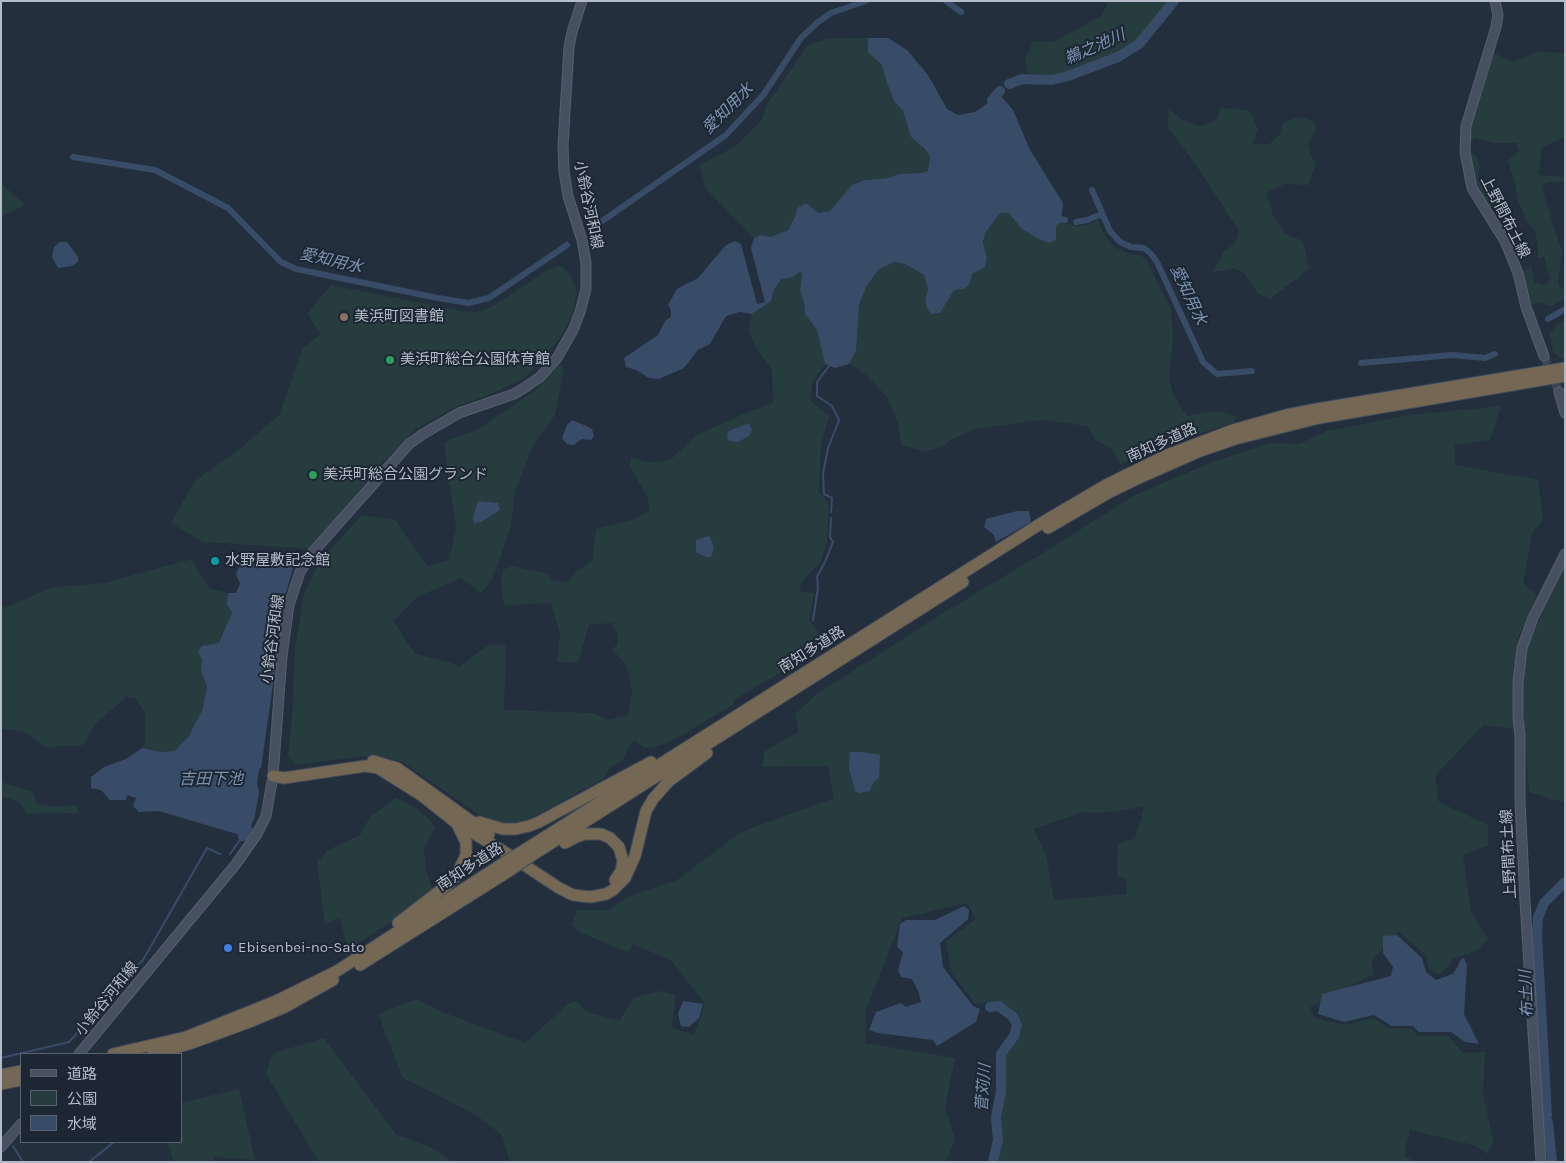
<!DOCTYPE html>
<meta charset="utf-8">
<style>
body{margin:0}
#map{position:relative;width:1566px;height:1163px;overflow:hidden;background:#242f3e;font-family:Karla,"Noto Sans JP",sans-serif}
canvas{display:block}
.frame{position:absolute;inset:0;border:2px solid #b4bcc9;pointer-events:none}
.legend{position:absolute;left:20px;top:1053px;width:162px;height:90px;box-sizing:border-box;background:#1d2633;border:1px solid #59626f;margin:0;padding:6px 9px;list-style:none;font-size:15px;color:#b4bcc9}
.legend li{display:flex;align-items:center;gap:10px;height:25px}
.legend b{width:25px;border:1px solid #59626f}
</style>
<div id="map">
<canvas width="1566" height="1163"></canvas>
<div class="frame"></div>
<ul class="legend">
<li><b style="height:6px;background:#465061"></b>道路</li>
<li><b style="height:14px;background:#263c3f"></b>公園</li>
<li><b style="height:14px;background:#394c67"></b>水域</li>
</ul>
</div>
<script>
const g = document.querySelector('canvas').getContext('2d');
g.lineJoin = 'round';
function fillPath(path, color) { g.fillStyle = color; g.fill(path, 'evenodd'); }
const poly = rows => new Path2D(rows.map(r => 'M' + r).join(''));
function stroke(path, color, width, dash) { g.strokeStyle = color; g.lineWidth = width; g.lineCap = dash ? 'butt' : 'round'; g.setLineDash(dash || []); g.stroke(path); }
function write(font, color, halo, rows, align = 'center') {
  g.font = font + ' Karla,"Noto Sans JP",sans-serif'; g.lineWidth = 4; g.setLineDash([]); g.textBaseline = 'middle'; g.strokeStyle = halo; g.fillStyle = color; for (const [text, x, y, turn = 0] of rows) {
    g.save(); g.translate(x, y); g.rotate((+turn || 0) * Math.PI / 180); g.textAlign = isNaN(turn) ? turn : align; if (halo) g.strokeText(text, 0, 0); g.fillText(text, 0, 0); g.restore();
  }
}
const green = poly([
 [1109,1,1171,1,1136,42,1116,54,1069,72,1050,78,1028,73,1025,59,1033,42,1056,41,1102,15],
 [844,38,868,38,868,52,882,64,886,80,894,101,903,111,911,137,925,149,930,157,928,171,921,173,899,174,888,178,865,180,852,185,830,211,818,213,806,203,797,208,795,217,788,230,769,237,762,235,754,238,707,190,699,165,736,146,762,120,766,106,807,46,826,39],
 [1538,52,1565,53,1565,139,1562,138,1541,148,1539,175,1565,177,1565,182,1549,182,1541,185,1562,253,1558,283,1561,289,1565,288,1565,298,1552,306,1540,303,1531,305,1522,272,1531,266,1534,282,1546,285,1550,280,1544,257,1538,258,1538,245,1535,230,1528,224,1517,198,1515,180,1507,161,1519,151,1516,143,1495,143,1475,138,1471,142,1470,150,1477,158,1480,167,1478,175,1493,206,1487,207,1473,184,1467,131,1494,53,1512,62],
 [1221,108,1250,111,1258,129,1252,144,1269,144,1279,136,1283,123,1299,117,1314,121,1316,131,1308,144,1311,156,1316,163,1308,185,1284,184,1266,193,1273,215,1285,234,1303,241,1309,269,1270,299,1258,293,1245,274,1235,268,1221,271,1213,271,1225,250,1235,244,1239,231,1196,165,1168,128,1169,109,1184,121,1200,126,1217,120],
 [1,183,25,205,1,217],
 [1009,212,1022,229,1049,243,1056,226,1061,222,1077,226,1087,225,1098,220,1104,235,1114,247,1130,254,1141,256,1146,259,1171,310,1173,337,1169,376,1173,394,1187,416,1218,411,1237,416,1234,422,1150,450,1120,464,1112,449,1095,440,1088,426,1041,420,975,429,952,439,943,447,925,451,901,445,898,424,888,398,866,375,849,364,856,351,859,305,866,287,878,270,894,262,905,264,924,275,928,289,925,301,932,314,940,313,954,290,964,289,970,284,972,274,987,258,983,242,985,232,1000,213],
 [560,266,569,272,577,292,572,316,559,339,525,378,484,397,455,407,416,429,380,465,313,549,203,542,171,523,194,482,242,447,279,415,303,348,321,334,307,314,331,285,461,311,477,312,490,308,549,269],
 [798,272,802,272,800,291,804,303,805,314,817,330,825,364,812,382,811,401,829,416,821,446,819,492,829,504,827,541,821,561,801,583,800,592,814,593,809,620,816,629,824,647,735,699,733,705,668,743,645,748,634,740,628,747,623,761,610,767,603,779,531,818,514,823,500,822,481,816,401,761,378,756,356,757,296,765,288,756,292,719,295,647,304,594,320,561,362,515,395,520,427,566,449,560,456,529,444,442,479,429,536,390,560,364,564,370,555,415,533,445,515,491,511,527,492,580,481,593,461,578,417,597,393,621,415,654,449,662,459,667,488,645,506,646,504,710,592,713,608,720,628,716,632,691,627,666,612,649,617,645,618,635,612,623,589,625,578,663,557,662,560,634,551,602,504,606,501,583,503,570,512,566,546,573,554,581,567,582,577,571,592,561,596,529,632,520,649,511,648,499,630,466,631,458,653,463,670,460,697,435,746,413,773,403,772,369,757,349,748,331,752,314,771,301,774,290,781,279,793,277],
 [1565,321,1565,358,1561,358,1553,353,1550,333,1557,325],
 [1501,406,1490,440,1455,445,1455,465,1538,480,1543,520,1532,533,1523,583,1537,595,1518,639,1512,681,1515,729,1483,725,1435,776,1439,802,1488,825,1488,846,1463,855,1471,912,1488,939,1476,951,1454,958,1448,967,1438,975,1428,968,1426,955,1398,931,1372,961,1373,974,1310,1007,1314,1018,1345,1025,1374,1018,1388,1028,1412,1029,1418,1036,1449,1036,1463,1053,1485,1052,1483,1093,1493,1141,1488,1154,1473,1145,1410,1130,1404,1156,1416,1162,998,1162,1002,1140,1001,1118,1005,1091,1003,1060,1017,1037,1020,1024,1001,1002,975,1003,951,972,946,941,976,919,967,903,902,918,866,1009,865,1043,955,1058,945,1107,955,1140,946,1162,510,1162,502,1135,476,1115,403,1078,378,1014,417,999,442,1012,525,1043,568,1004,577,1001,586,1011,619,1021,634,997,661,991,676,995,672,1027,694,1035,705,1004,672,961,633,944,628,952,581,933,572,925,577,910,609,910,629,896,677,880,741,832,834,798,828,766,762,767,765,751,799,731,795,714,817,694,945,612,1056,545,1133,496,1212,462,1271,443,1299,444,1327,431,1410,415],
 [1144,807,1135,839,1118,844,1117,875,1127,880,1126,894,1054,900,1047,858,1034,829,1082,812,1098,813],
 [192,559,197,569,210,589,228,593,227,604,232,613,219,643,202,646,201,671,207,687,202,711,188,737,175,752,161,752,142,748,145,741,145,713,134,697,126,697,96,723,83,745,46,747,23,731,1,729,1,602,4,608,53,587,104,583],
 [1565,566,1565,800,1562,802,1529,792,1521,682,1526,648],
 [1,782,33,792,37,804,53,807,76,805,79,813,27,814,19,802,1,796],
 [396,798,411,805,429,819,435,828,424,849,426,869,432,889,427,898,348,950,340,918,325,924,317,862,328,850,360,835,370,817],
 [324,1038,396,1134,432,1148,453,1162,319,1162,266,1074,270,1059,274,1053],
 [239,1089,255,1160,214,1157,213,1162,174,1162,167,1142,181,1142,181,1103]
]);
const water = poly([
 [868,38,888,38,907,50,928,75,947,109,958,115,975,112,992,100,1001,96,1013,110,1030,150,1063,203,1061,222,1056,226,1056,240,1049,243,1037,238,1022,229,1009,213,1000,213,985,233,983,242,987,258,985,267,972,274,970,284,964,289,954,290,940,313,932,314,928,310,925,301,928,289,924,275,905,264,894,262,878,270,866,287,859,305,856,351,849,364,835,368,825,364,817,330,805,314,804,303,800,291,802,273,799,272,793,277,781,279,774,290,771,301,752,314,740,312,726,316,710,344,698,350,684,368,659,379,649,378,636,370,626,367,624,358,658,335,665,321,671,317,671,310,668,305,677,289,698,278,725,246,735,241,741,244,757,304,765,302,751,248,754,238,762,235,770,237,788,230,795,217,797,208,806,203,818,213,830,211,852,185,865,180,888,178,899,174,921,173,928,171,930,157,925,149,911,137,903,111,894,101,886,80,882,65,868,52],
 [60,242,67,242,78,257,78,262,72,266,58,268,52,257,54,247],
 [572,420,584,425,592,429,594,436,591,440,582,439,574,445,567,444,562,438,567,425],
 [749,423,752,430,749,436,738,442,729,441,727,435,729,431],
 [478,501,498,503,500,510,481,522,474,523,473,517],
 [1017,511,1029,511,1031,522,996,542,994,535,984,527,986,519],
 [709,536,714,547,711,557,706,557,696,552,696,540],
 [251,558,289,562,293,569,284,599,277,601,267,616,272,625,269,650,277,656,261,768,259,769,257,784,259,792,255,816,249,831,246,829,240,835,159,811,139,812,133,806,136,798,127,795,126,800,110,800,101,790,91,788,91,777,104,767,126,759,142,748,161,752,175,751,188,737,202,711,207,687,201,671,202,659,198,651,202,646,219,643,232,613,227,604,228,593,236,593,240,584,236,574,241,563],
 [850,752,862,752,880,755,879,778,873,783,870,791,859,793,855,791,849,768],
 [964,906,969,910,968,919,940,943,943,967,973,1006,980,1009,976,1022,937,1046,933,1040,878,1033,869,1030,876,1012,901,1003,906,1007,921,1002,919,993,912,979,901,977,898,970,903,953,897,946,900,924,906,920,935,920],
 [1397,935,1422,958,1426,972,1436,980,1453,974,1459,964,1460,960,1464,958,1467,965,1464,1014,1479,1044,1465,1042,1451,1032,1419,1032,1413,1026,1392,1026,1374,1015,1344,1022,1318,1014,1322,994,1391,976,1393,967,1383,953,1383,936],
 [683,1001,703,1004,699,1018,689,1027,681,1026,678,1014]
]);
const stream = poly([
 [829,366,817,382,817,396,832,406,839,420,828,448,823,474,824,494,832,498,831,512],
 [813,620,818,588,817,577,825,562,833,542,830,537,831,518],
 [230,854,243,836],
 [95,1013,112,996,121,982,143,960,207,848,220,854],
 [1,1058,69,1042,88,1021],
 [13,1146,23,1162],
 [89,1162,114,1142]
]);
const canal = poly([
 [946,1,961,12],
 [73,157,155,170,228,208,281,262,296,269,438,298,468,303,489,298,567,245],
 [1092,190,1110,231,1120,242,1131,247,1144,248,1151,254,1157,262,1203,362,1217,374,1252,371],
 [1061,219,1065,220],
 [1076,222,1087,220,1102,214],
 [595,226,726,135,764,94,801,38,818,22,831,13,866,1],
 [1548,319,1565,309],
 [1361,363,1453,355,1485,358,1495,354]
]);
const river = poly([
 [1009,84,1022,79,1052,80,1068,76,1118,57,1139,44,1174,1],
 [992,100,1000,91],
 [243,836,248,830],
 [990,1007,999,1006,1013,1017,1017,1025,1014,1036,1001,1054,1001,1092,996,1117,998,1140,993,1162],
 [1547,1115,1537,935,1538,918,1544,903,1565,882],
 [1548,1122,1552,1162]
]);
const secondaryTunnel = poly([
 [1544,356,1559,392]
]);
const secondary = poly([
 [1495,1,1498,15,1496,27,1466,126,1465,152,1472,188,1505,241,1518,273,1526,307,1544,356],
 [1559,392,1565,413],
 [79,1054,236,864,257,834,266,816,273,776,282,656,289,605,300,572,312,553,409,444,423,434,459,413,514,394,524,388,540,377,557,358,573,330,580,312,586,289,586,263,582,240,568,196,564,171,563,145,569,47,572,32,582,1],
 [1,1147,21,1124],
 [1541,1162,1525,901,1520,801,1520,736,1518,717,1518,682,1522,648,1533,618,1565,554]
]);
const highway = poly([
 [1048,528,1110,492,1141,477,1200,451,1235,439,1319,418,1565,376],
 [373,761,397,768,489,834],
 [273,776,284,778,365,766,378,768,421,795,455,822,503,851,559,888,573,895,590,897,606,894,613,890,625,878,635,856,646,811,653,799,669,781,707,753],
 [479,822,503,829,516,829,529,826,539,822,651,762],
 [565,843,576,837,585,834,601,834,610,838,619,847,623,861,621,871,615,880],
 [526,849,1048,519,1106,485,1167,455,1233,430,1286,415,1317,409,1565,368],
 [534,854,963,582],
 [398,923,446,886,456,876,466,855,466,842,457,824],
 [360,965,509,871],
 [113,1054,186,1037,276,1001,337,971,502,864],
 [153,1054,189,1044,252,1021,285,1007,333,980],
 [1,1075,21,1071],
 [1,1084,21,1080]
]);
const highwayBridge = poly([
 [502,864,526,849],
 [509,871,534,854]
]);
const markers = [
 [344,317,5,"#8d6e63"],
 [390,360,5,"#2e9e5b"],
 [313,475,5,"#2e9e5b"],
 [215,561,5,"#0f9aa8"],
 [228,948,5,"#3f7fe0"]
];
const streetNames = [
 ["小鈴谷河和線",588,205,78],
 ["上野間布土線",1505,217,63],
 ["南知多道路",1162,443,-24],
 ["小鈴谷河和線",273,639,-82],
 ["南知多道路",812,650,-32],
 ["上野間布土線",1509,854,-93],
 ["南知多道路",470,867,-33],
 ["小鈴谷河和線",107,999,-51]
];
const poiNames = [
 ["美浜町図書館",354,317],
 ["美浜町総合公園体育館",400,360],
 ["美浜町総合公園グランド",323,475],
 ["水野屋敷記念館",225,561],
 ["Ebisenbei-no-Sato",238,948]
];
const waterNames = [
 ["鵜之池川",1095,47,-24],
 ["愛知用水",728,109,-45],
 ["愛知用水",331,261,13],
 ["愛知用水",1188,295,65],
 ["吉田下池",211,779],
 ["布土川",1527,994,-93],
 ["菅苅川",984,1088,-86]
];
fillPath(green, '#263c3f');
fillPath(water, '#394c67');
stroke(stream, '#394c67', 2);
stroke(canal, '#394c67', 6);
stroke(river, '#394c67', 10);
stroke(secondaryTunnel, '#3a4453', 9, [9, 4.5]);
stroke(secondary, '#565f6c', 11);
stroke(highway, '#434c59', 13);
stroke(secondary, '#465061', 9);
stroke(highway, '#746855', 11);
stroke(highwayBridge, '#434c59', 13, []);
stroke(highwayBridge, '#746855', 11);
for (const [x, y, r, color] of markers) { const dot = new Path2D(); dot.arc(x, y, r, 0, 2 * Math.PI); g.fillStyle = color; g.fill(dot); stroke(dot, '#1d2633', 2); }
write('15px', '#b4bcc9', '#1d2633', streetNames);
write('15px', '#b4bcc9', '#1d2633', poiNames, 'left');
write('italic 16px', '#7c92b1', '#1d2633', waterNames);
</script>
